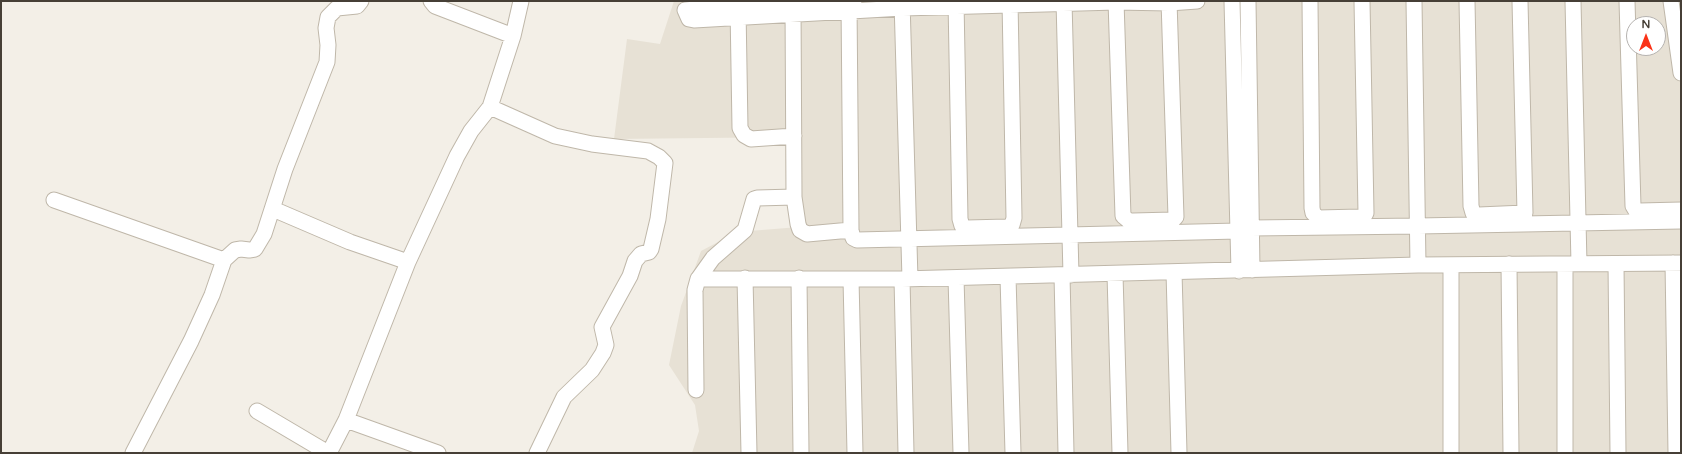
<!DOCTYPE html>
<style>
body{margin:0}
#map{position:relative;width:1682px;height:454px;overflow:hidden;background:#f3efe7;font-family:"Varela Round",sans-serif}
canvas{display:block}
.frame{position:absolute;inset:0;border:2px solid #463f36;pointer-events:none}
.north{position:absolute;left:1626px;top:16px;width:40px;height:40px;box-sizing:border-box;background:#fff;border:1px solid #b5b2af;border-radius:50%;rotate:0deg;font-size:11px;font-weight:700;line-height:16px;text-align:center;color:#463f36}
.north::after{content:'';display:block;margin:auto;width:14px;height:18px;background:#fa3217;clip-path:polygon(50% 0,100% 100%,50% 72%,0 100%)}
</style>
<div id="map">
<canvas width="1682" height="454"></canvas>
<div class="frame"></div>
<div class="north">N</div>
</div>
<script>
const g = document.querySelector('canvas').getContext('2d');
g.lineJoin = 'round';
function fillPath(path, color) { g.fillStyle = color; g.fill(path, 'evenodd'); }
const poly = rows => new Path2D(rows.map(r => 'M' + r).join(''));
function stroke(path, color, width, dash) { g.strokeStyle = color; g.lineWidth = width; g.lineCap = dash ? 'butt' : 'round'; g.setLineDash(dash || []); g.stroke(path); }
const residential = poly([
 [674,1,1681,1,1681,453,692,453,699,431,695,405,669,365,681,306,701,251,737,232,799,227,797,137,614,139,627,39,660,44],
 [1634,24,1658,24,1658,48,1634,48]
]);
const minor = poly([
 [431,1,435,6,513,36],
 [854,1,738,5,685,10,689,19,694,20,903,8,1116,2,1169,3,1197,1],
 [902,1,910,279],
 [956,1,960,219,962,226,967,228,1007,227,1012,225,1014,218,1010,1],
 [1064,1,1071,275],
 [1116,1,1123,216,1129,221,1133,221,1173,220,1176,217,1169,1],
 [1232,1,1239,271],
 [1248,1,1252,270],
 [1310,1,1312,208,1313,213,1318,218,1360,217,1365,215,1366,213,1362,1],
 [1414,1,1418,265],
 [1467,1,1471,206,1473,213,1479,215,1525,213,1520,1],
 [1573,1,1579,264],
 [1627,1,1633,206,1636,211,1640,211,1681,210],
 [1671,1,1681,73],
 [793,4,794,197,798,224,800,230,807,234,851,230,849,2],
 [738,8,740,128,744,135,751,139,794,136],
 [490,107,555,136,592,144,648,151,659,157,665,163,658,219,651,249,649,252,641,254,635,261,630,276,602,327,606,345,603,353,592,370,564,397,537,453],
 [54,200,224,260],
 [273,209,350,242,408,262],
 [1251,228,1418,226,1681,221],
 [851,230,853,238,857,240,1238,231],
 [1673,263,1676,453],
 [1509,264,1511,453],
 [1616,264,1618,453],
 [1451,265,1451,453],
 [1174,272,1179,453],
 [1115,274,1120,453],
 [1062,275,1066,453],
 [1008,277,1013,453],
 [745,278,749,453],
 [799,278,801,453],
 [956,278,961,453],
 [698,279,713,258,745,230,754,199,757,198,794,197],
 [851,279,855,453],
 [902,279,906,453],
 [696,390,695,290,698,279,902,279,1418,265,1681,263],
 [257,411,328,453],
 [346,420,438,453],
 [133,453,191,341,212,295,224,260,235,250,241,249,249,250,255,249,264,234,285,169,327,62,328,45,326,28,328,17,337,8,357,6,361,1],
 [329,453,346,420,408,262,457,156,471,131,490,107,513,36,521,1],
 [1565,453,1565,264]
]);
fillPath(residential, '#e7e1d5');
stroke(minor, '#bfb7a9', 17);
stroke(minor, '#fff', 15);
</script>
